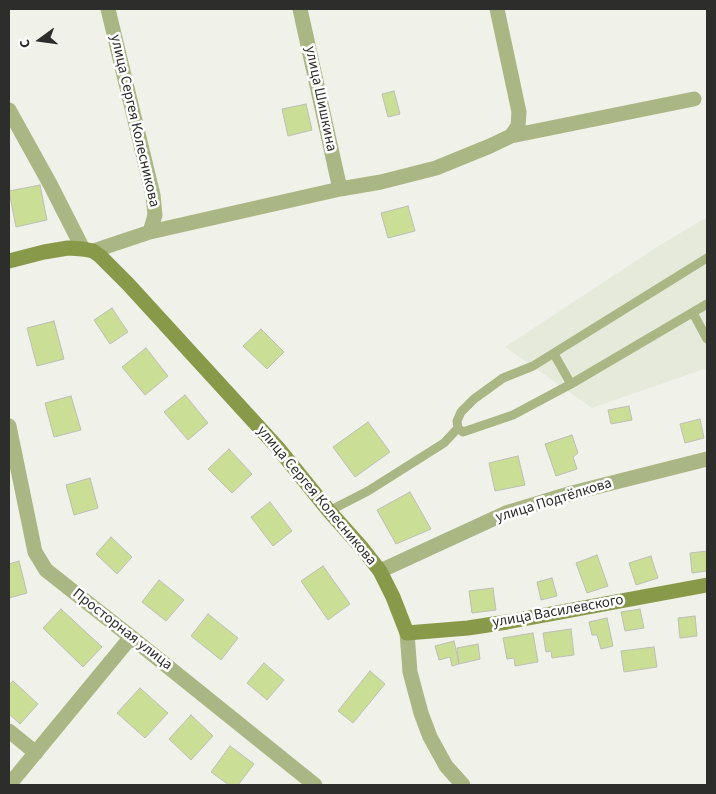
<!DOCTYPE html>
<meta charset="utf-8">
<style>
body{margin:0}
#map{position:relative;width:716px;height:794px;overflow:hidden;background:#f0f2ea;font-family:"Source Sans 3",sans-serif}
canvas{display:block}
.frame{position:absolute;inset:0;border:10px solid #2d2e2b;pointer-events:none}
.north{position:absolute;left:15px;top:15px;width:50px;height:50px;-webkit-text-stroke:4px #fff;paint-order:stroke;rotate:256deg;font-size:14px;font-weight:700;line-height:20px;text-align:center;color:#2d2e2b}
.north::after{content:'';display:block;margin:auto;width:18px;height:22px;background:#2d2e2b;clip-path:polygon(50% 0,100% 100%,50% 72%,0 100%)}
</style>
<div id="map">
<canvas width="716" height="794"></canvas>
<div class="frame"></div>
<div class="north">С</div>
</div>
<script>
const g = document.querySelector('canvas').getContext('2d');
g.lineJoin = 'round';
function fillPath(path, color) { g.fillStyle = color; g.fill(path, 'evenodd'); }
const poly = rows => new Path2D(rows.map(r => 'M' + r).join(''));
function stroke(path, color, width, dash) { g.strokeStyle = color; g.lineWidth = width; g.lineCap = dash ? 'butt' : 'round'; g.setLineDash(dash || []); g.stroke(path); }
function write(font, color, halo, rows, align = 'center') {
  g.font = font + ' "Source Sans 3",sans-serif'; g.lineWidth = 5; g.setLineDash([]); g.textBaseline = 'middle'; g.strokeStyle = halo; g.fillStyle = color; for (const [text, x, y, turn = 0] of rows) {
    g.save(); g.translate(x, y); g.rotate((+turn || 0) * Math.PI / 180); g.textAlign = isNaN(turn) ? turn : align; if (halo) g.strokeText(text, 0, 0); g.fillText(text, 0, 0); g.restore();
  }
}
const built = poly([
 [707,217,707,368,592,408,505,347,657,247]
]);
const building = poly([
 [394,91,400,114,388,117,382,94,394,91],
 [306,104,312,130,288,136,282,109,306,104],
 [40,185,47,220,16,227,9,191,40,185],
 [408,206,415,231,388,238,381,213,408,206],
 [112,308,128,332,110,344,94,320,112,308],
 [54,321,64,359,37,366,27,328,54,321],
 [261,329,284,352,267,369,243,346,261,329],
 [146,348,168,376,145,395,122,367,146,348],
 [185,395,208,423,188,440,164,412,185,395],
 [71,396,81,430,54,437,45,403,71,396],
 [629,406,632,420,611,424,608,410,629,406],
 [700,419,704,438,685,443,680,424,700,419],
 [368,422,390,452,355,477,333,447,368,422],
 [572,435,578,453,573,457,577,469,556,476,545,444,572,435],
 [229,449,252,474,232,493,208,469,229,449],
 [518,456,525,485,495,491,489,463,518,456],
 [90,478,98,508,74,515,66,485,90,478],
 [410,492,431,529,396,544,377,510,410,492],
 [270,502,292,531,273,546,251,517,270,502],
 [111,537,132,557,117,574,96,554,111,537],
 [707,551,707,571,692,573,690,553,707,551],
 [597,555,608,586,587,593,576,563,597,555],
 [651,556,658,578,636,585,629,563,651,556],
 [19,561,27,593,9,598,9,564,19,561],
 [323,566,350,604,328,620,301,581,323,566],
 [552,578,557,596,541,600,537,582,552,578],
 [159,580,184,600,166,621,142,602,159,580],
 [493,588,496,610,472,613,469,591,493,588],
 [61,609,102,647,83,667,43,628,61,609],
 [640,609,644,628,625,631,621,612,640,609],
 [208,614,238,638,221,660,191,636,208,614],
 [695,616,697,636,680,638,678,618,695,616],
 [607,618,613,646,601,649,597,635,592,635,589,622,607,618],
 [571,629,574,655,552,658,551,651,546,652,543,633,571,629],
 [533,633,538,662,515,666,514,658,507,659,503,638,533,633],
 [454,641,459,664,452,666,450,657,439,660,435,646,454,641],
 [478,644,480,659,459,664,457,648,478,644],
 [654,647,657,667,624,672,621,651,654,647],
 [264,663,284,680,267,700,247,683,264,663],
 [370,671,385,684,353,723,338,711,370,671],
 [13,681,38,704,20,724,9,714,9,685,13,681],
 [140,688,168,713,145,738,117,713,140,688],
 [191,715,213,736,191,760,169,739,191,715],
 [230,746,254,764,238,785,229,785,211,772,230,746]
]);
const lane = poly([
 [693,313,707,339],
 [554,354,571,384],
 [458,428,457,421,461,412,474,399,503,378,533,366,707,258],
 [329,511,368,491,444,443,458,428,463,432,513,415,571,384,707,304]
]);
const street = poly([
 [108,9,153,195,155,215,150,232],
 [300,9,340,189],
 [497,9,519,112,518,126,511,136],
 [9,110,50,184,83,249],
 [93,251,150,232,340,189,381,182,436,168,490,146,511,136,694,99],
 [9,426,35,552,46,570,131,637,315,785],
 [380,571,506,513,572,493,707,459],
 [407,633,410,672,421,713,430,737,446,766,463,785],
 [9,731,36,753],
 [9,785,131,637]
]);
const secondary = poly([
 [9,261,44,252,68,248,83,249,93,251,100,256,128,284,278,448,329,511,362,548,380,571,393,597,407,633,468,628,507,622,707,585]
]);
const streetNames = [
 ["улица Шишкина",320,99,78],
 ["улица Сергея Колесникова",134,121,77],
 ["улица Сергея Колесникова",316,496,50],
 ["улица Подтёлкова",554,501,-17],
 ["улица Василевского",558,612,-10],
 ["Просторная улица",122,630,38]
];
fillPath(built, '#e5eada');
fillPath(building, '#cbde95');
stroke(building, '#bcbeb6', 1);
stroke(lane, '#aab784', 9);
stroke(street, '#aab784', 15);
stroke(secondary, '#889a4a', 15);
write('15px', '#2d2e2b', '#fff', streetNames);
</script>
